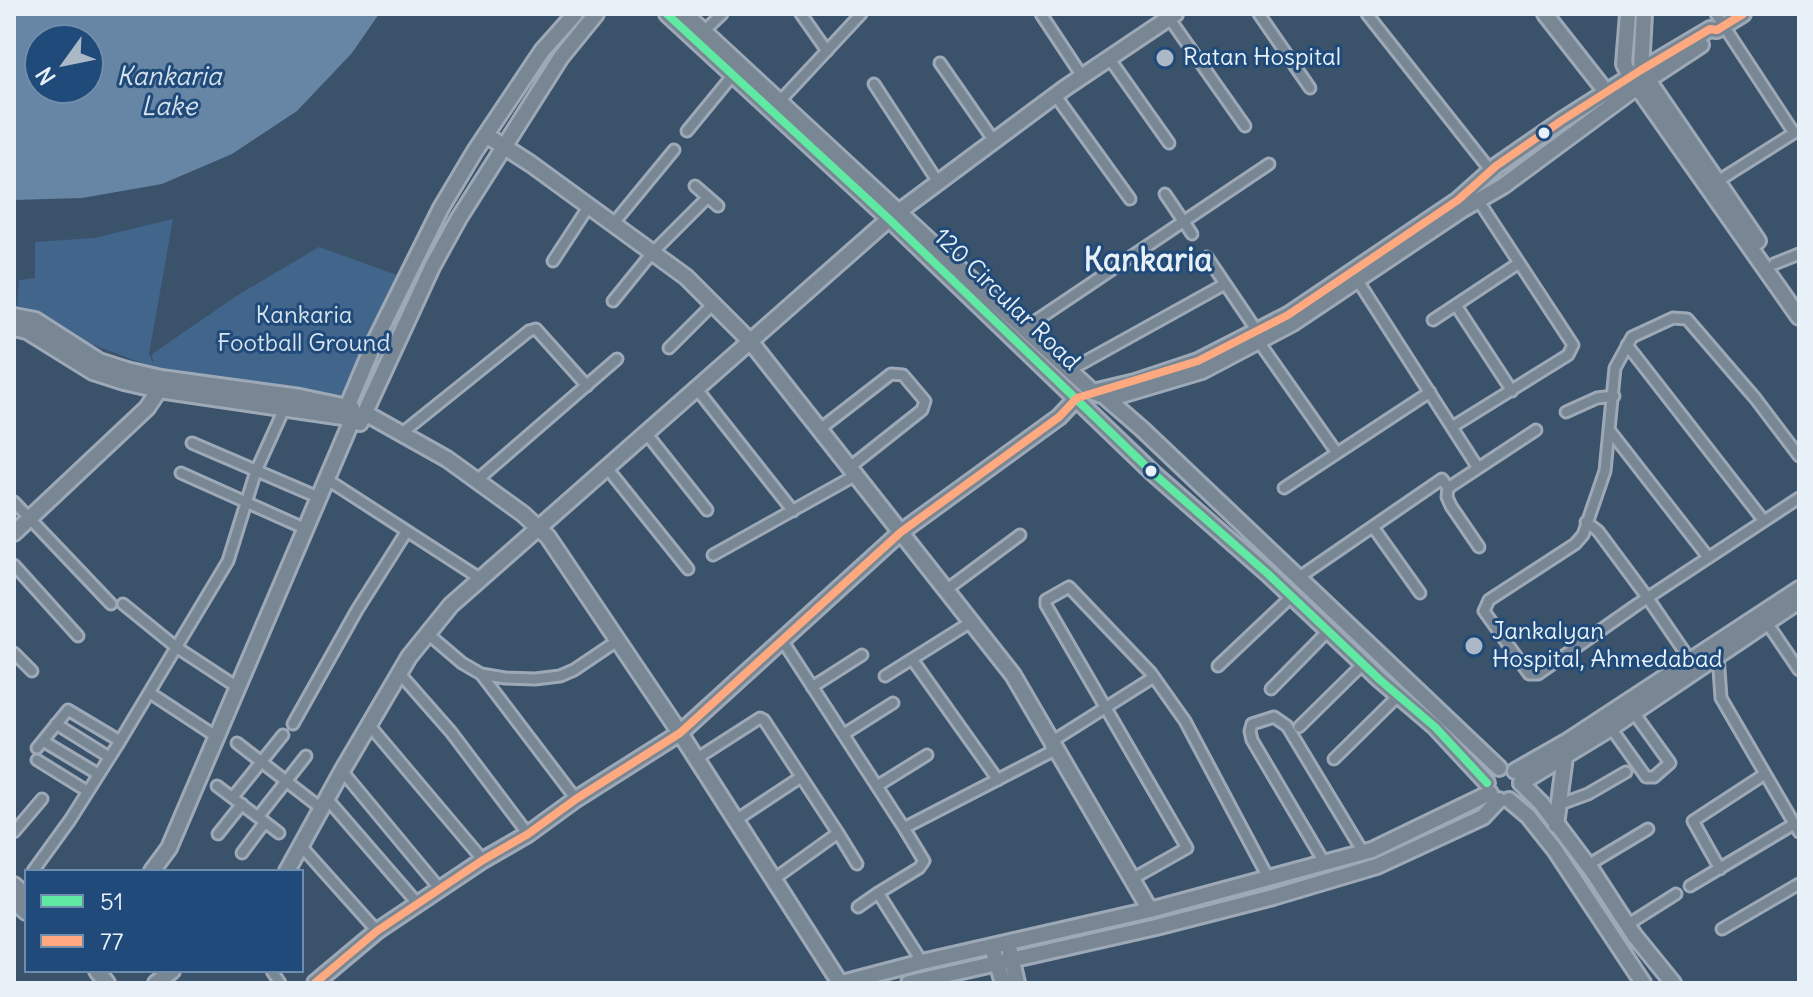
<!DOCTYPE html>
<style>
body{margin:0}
#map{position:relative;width:1813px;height:997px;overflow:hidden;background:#3b526b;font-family:Delius,sans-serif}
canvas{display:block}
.frame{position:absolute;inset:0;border:16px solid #e8f1f8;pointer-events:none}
.legend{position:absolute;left:24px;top:869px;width:280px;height:104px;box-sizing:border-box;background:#1f4a7a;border:2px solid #6f8dac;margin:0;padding:10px 14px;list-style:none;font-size:24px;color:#e8f1f8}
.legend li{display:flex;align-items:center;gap:16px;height:40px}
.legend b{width:40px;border:2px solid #6f8dac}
.north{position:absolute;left:24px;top:24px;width:80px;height:80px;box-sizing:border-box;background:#1f4a7a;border:2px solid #6f8dac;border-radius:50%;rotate:237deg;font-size:22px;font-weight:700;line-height:32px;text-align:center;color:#e8f1f8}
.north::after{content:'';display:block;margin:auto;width:28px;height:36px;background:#abb9c7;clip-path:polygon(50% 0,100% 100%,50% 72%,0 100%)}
</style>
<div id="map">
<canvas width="1813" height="997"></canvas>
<div class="frame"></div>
<ul class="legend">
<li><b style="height:10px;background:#60e9a3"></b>51</li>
<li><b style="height:10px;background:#ffa980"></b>77</li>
</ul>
<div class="north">N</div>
</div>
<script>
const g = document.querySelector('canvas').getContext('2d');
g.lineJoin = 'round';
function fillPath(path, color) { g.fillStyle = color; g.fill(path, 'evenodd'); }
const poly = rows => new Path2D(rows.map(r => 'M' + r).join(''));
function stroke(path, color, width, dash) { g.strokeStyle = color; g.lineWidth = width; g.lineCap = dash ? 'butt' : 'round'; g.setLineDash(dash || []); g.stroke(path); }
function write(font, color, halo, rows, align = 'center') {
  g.font = font + ' Delius,sans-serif'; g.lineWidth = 6; g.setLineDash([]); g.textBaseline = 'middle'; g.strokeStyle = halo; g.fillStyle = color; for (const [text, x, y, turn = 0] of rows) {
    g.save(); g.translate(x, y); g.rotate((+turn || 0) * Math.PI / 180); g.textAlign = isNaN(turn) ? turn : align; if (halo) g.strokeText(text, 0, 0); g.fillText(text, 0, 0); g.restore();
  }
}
const green = poly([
 [173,219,149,354,153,363,152,354,238,295,319,247,397,275,340,398,155,368,14,315,14,290,17,309,19,280,35,278,35,242,94,238]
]);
const water = poly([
 [14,14,379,14,352,53,297,111,232,154,162,184,82,198,14,200],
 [40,40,88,40,88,88,40,88]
]);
const street = poly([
 [801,14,827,51],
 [1041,14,1082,76],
 [1259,14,1310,88],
 [1367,14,1491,171],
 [1716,14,1794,133,1718,181],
 [1169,18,1245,126],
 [703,32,722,14],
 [1109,58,1169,143],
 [940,63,994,141],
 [874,84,938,182],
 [1055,95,1130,199],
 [780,101,861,14],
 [687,131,733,75],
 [695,186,718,206],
 [1165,194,1192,234],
 [613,224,674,150],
 [1207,257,1257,331],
 [553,261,589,206],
 [1774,264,1799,254],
 [1358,281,1478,468],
 [613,301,652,253,708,197],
 [1457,307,1512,391],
 [1433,320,1519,263],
 [1025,328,1269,164],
 [1259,342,1337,453],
 [1627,345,1764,521],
 [669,348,713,304],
 [1070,370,1225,284],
 [696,388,793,511],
 [1566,412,1597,398,1614,396],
 [1452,427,1568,355,1573,345,1478,200],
 [820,429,891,374,903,375,925,401,922,410,850,467],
 [1610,431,1708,557],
 [402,433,529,331,536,329,587,386],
 [646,433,707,510],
 [192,443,320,498],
 [1799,456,1755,398,1687,319,1673,318,1632,337,1615,368,1605,471,1583,535,1575,544,1489,600,1484,611,1529,674,1538,674,1638,604,1799,498],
 [607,468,688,569],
 [181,473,306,529],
 [328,480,481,579],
 [476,481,617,359],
 [1284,488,1430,392],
 [1448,488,1447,497,1451,506,1479,547],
 [14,502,111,604],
 [1586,522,1598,531,1647,597,1690,660],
 [1373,527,1420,593],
 [713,555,856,475],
 [14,565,78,636],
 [1298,578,1442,479,1448,488,1536,430],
 [946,590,1020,535],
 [123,604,176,647,237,687],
 [971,622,912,659,998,780],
 [1767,623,1799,670],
 [428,634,462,663,481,674,505,678,535,679,560,676,574,670,611,645],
 [782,640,904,828,1051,752,1051,742,1154,677],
 [14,653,32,671],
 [1718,655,1721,698,1799,832],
 [1218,666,1291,597],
 [400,674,451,732,528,834],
 [481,674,576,799],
 [885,676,912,659],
 [812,687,862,655],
 [1271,689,1328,631],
 [150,693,217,737],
 [56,724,109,757],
 [293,724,357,610,407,531],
 [370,726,483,860],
 [1299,727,1363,664],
 [1611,728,1646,777,1654,777,1670,763,1634,713],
 [844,734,893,703],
 [43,741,98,774],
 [237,743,322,809],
 [37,748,68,710,120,741],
 [696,759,760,718,764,720,838,833],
 [1334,759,1398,696],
 [37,760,87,791],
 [342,771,440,889],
 [217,786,258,817,306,756],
 [877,786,927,755],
 [233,797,283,735],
 [328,800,418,904],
 [1558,805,1588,794,1626,772],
 [261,819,279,833],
 [736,820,801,777],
 [904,828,924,861,919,868,878,893,922,962],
 [14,832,42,799],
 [218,834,242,804],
 [301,846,377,931],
 [242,853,265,822],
 [1324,862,1252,740,1250,731,1252,724,1274,717,1287,726,1363,852],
 [1588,865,1648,829],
 [1720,869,1693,821,1765,774],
 [33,871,70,820,120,741,228,561,256,471,285,407],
 [774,879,838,833,857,864],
 [1132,879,1187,848,1046,605,1046,600,1069,587,1151,673,1185,721,1269,879],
 [1690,886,1794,824],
 [858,907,878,893],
 [1627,925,1676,894],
 [1722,929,1799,884],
 [272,971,280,983]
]);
const secondary = poly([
 [1545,14,1607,93],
 [1628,14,1624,64,1631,78,1799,317],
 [1644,14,1641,70,1758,241],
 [486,135,531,164,686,277,750,341,1013,675,1150,910],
 [1093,392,1135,382,1198,361,1288,315,1458,200,1496,166,1561,121,1641,70,1710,29,1717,30,1743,14],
 [1108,399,1202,371,1293,323,1463,209,1503,186,1637,87,1701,45],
 [365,413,447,459,523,514,548,537,680,733,840,983],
 [14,533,147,408,159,390,161,379],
 [1515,771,1566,742,1799,589],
 [1521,783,1611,728,1799,601],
 [1556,825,1565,757],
 [152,871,169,848,352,420],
 [287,871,342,771,409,657,451,605,889,219,1065,88,1175,14],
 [14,885,26,896],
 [14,901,26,912],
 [1008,943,1017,983],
 [992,947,1003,983],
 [97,971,107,983],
 [156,983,172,971],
 [315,983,377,931,483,860,528,834,576,799,680,733,901,532,1059,417,1077,398]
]);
const primary = poly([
 [667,14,889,219,1153,473,1268,574,1380,680,1435,727,1487,783],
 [685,14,1093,392,1104,396,1142,429,1499,768],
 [14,316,35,320,99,361,127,370,161,378,300,397,352,408],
 [14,328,27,331,93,372,124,382,159,390,343,417,360,423,432,267,459,218,561,57,596,14],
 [343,417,375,341,441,208,475,151,542,51,575,14],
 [1521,783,1541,803,1593,872,1634,935,1673,983],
 [1509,800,1528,816,1555,850,1643,983],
 [842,983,922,962,1150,910,1372,850,1490,793],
 [909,983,1156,927,1273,897,1377,866,1483,817,1499,800]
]);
const bus1 = poly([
 [667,14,889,219,1153,473,1268,574,1380,680,1435,727,1487,783]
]);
const bus2 = poly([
 [315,983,377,931,483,860,528,834,576,799,680,733,901,532,1059,417,1077,398,1198,361,1288,315,1458,200,1496,166,1561,121,1641,70,1710,29,1717,30,1743,14]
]);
const markers = [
 [1165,58,10,"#abb9c7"],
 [1544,133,7,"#e8f1f8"],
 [1151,471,7,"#e8f1f8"],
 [1474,646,10,"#abb9c7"]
];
const poiNames = [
 ["Ratan Hospital",1183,58],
 ["Jankalyan",1492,632],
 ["Hospital, Ahmedabad",1492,660]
];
const streetNames = [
 ["120 Circular Road",1006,300,44]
];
const parkNames = [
 ["Kankaria",304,316],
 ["Football Ground",304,344]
];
const waterNames = [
 ["Kankaria",169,78],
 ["Lake",169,108]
];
const districtNames = [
 ["Kankaria",1148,262]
];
fillPath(green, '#42658c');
fillPath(water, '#6785a4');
stroke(street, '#9da9b6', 15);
stroke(secondary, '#9da9b6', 20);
stroke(primary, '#9da9b6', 20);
stroke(street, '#798694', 9);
stroke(secondary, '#798694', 14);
stroke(primary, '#798694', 14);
stroke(bus1, '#60e9a3', 8);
stroke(bus2, '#ffa980', 8);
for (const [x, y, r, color] of markers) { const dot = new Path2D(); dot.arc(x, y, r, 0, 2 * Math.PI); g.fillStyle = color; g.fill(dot); stroke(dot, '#1f4a7a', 3); }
write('24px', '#e8f1f8', '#1f4a7a', poiNames, 'left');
write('24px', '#e8f1f8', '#1f4a7a', streetNames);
write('24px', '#d8e3ee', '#1f4a7a', parkNames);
write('italic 26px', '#d5e2ec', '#1f4a7a', waterNames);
write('bold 32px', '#e8f1f8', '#1f4a7a', districtNames);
</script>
